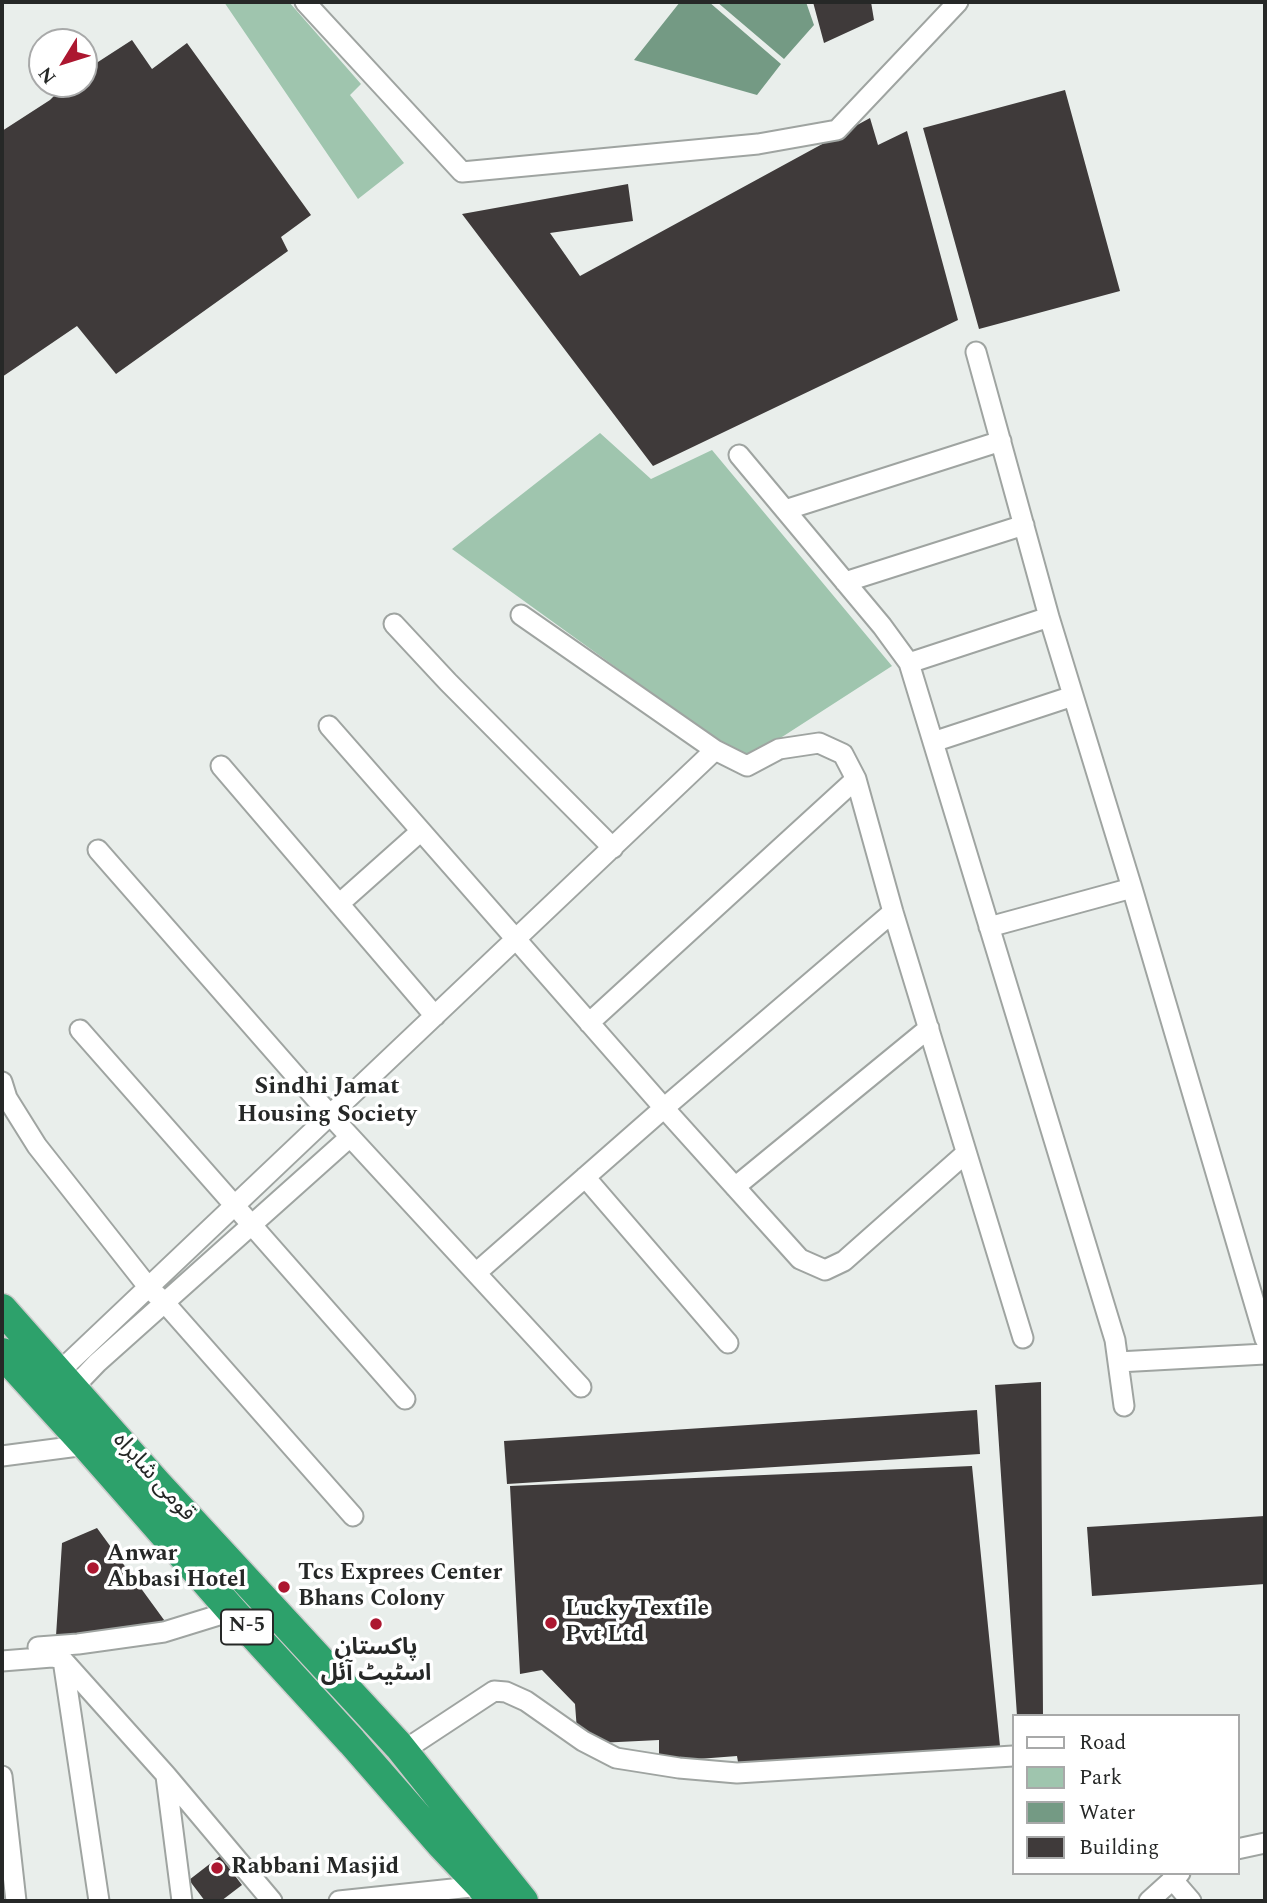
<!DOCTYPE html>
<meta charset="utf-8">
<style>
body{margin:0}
#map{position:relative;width:1267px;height:1903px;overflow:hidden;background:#e9eeeb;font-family:Spectral,serif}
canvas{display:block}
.frame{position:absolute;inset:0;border:4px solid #262827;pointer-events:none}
.legend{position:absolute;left:1012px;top:1714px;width:228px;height:161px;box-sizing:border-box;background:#fff;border:2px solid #a8a9a9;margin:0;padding:9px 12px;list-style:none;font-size:21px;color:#262827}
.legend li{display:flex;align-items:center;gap:14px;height:35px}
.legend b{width:35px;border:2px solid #a8a9a9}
.north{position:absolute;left:28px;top:28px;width:70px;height:70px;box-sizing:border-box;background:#fff;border:2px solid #a8a9a9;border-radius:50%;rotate:232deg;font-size:19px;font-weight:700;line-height:28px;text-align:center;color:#262827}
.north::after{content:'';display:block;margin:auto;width:24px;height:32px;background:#ac1730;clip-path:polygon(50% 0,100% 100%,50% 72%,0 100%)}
</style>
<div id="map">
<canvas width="1267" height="1903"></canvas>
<div class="frame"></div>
<ul class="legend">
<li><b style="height:9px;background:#fff"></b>Road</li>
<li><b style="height:19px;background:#9fc5ae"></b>Park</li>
<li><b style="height:19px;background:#749a84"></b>Water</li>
<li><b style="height:19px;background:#3f3a3a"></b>Building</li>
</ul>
<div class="north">N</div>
</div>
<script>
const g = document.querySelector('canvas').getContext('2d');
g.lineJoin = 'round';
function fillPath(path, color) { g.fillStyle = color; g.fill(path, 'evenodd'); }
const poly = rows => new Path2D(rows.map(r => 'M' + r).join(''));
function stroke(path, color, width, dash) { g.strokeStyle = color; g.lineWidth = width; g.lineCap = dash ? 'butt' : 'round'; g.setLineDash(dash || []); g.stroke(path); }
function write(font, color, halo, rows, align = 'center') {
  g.font = font + ' Spectral,"Noto Sans Arabic",serif'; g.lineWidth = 7; g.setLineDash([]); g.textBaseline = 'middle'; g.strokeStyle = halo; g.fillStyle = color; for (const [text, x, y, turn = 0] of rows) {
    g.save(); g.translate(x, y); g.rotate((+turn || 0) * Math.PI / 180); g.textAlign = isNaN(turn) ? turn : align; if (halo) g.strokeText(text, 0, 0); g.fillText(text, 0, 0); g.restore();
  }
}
const green = poly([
 [224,2,289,2,361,84,350,95,404,163,358,199],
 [600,433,651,479,712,450,892,666,751,757,736,754,452,549]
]);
const water = poly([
 [680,2,709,2,781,64,757,95,634,60],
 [717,2,806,2,814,25,784,59]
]);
const building = poly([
 [813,2,871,2,874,20,824,43],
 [132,40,152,69,187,43,311,215,281,237,288,251,116,374,77,326,2,377,2,131,50,100,66,84,84,84,84,71],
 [1065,90,1120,291,979,329,923,128],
 [870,118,878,145,907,131,958,320,653,466,462,214,628,184,633,221,550,233,580,276],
 [1041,1382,1043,1716,1017,1716,995,1385],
 [977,1410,980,1454,507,1484,504,1441],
 [972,1466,1001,1756,740,1774,737,1756,659,1762,659,1740,578,1744,575,1704,542,1670,520,1674,510,1486],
 [1265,1516,1265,1584,1092,1596,1087,1527],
 [97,1528,167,1624,56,1636,62,1543],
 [220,1856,242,1885,221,1901,205,1901,189,1880]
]);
const minor = poly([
 [305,2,462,172,758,144,837,130,958,2],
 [976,352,1049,617,1132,888,1265,1339],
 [739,455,882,626,909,663,1115,1340,1124,1406],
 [785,510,1001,441],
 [845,582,1024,525],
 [521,615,715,750,747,766,779,749,819,743,843,754,856,779,893,912,1023,1338],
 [394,624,448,682,613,848],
 [909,663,1049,617],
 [329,726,664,1108,800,1259,825,1270,844,1261,966,1153],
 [933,742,1073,696],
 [221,766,435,1016],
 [98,850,331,1116,581,1387],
 [339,904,421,831],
 [989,927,1132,888],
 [589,1023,856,779],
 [80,1030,405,1399],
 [2,1082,7,1098,37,1146,149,1288,165,1303,353,1516],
 [585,1177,728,1343],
 [735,1187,929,1028],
 [476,1273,664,1108,893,912],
 [1118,1362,1265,1354],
 [59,1372,715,750],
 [73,1388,97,1363,350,1137],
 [2,1456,86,1445],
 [38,1647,78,1644,164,1632,232,1611],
 [63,1660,99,1901],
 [2,1661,52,1657,62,1659,166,1775,272,1901],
 [403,1751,494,1691,506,1692,526,1701,583,1741,616,1758,679,1768,737,1773,1013,1756],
 [2,1776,16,1901],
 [166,1776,182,1901],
 [1237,1849,1265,1843],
 [1172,1879,1191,1901],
 [339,1901,481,1886],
 [1149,1901,1180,1873]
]);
const highway = poly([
 [2,1309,156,1483,399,1746,523,1901],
 [2,1353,86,1445,232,1611,352,1742,441,1844,481,1886,492,1901]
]);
const markers = [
 [93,1568,7,"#ac1730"],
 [284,1587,7,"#ac1730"],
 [551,1623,7,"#ac1730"],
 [376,1624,7,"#ac1730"],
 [217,1868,7,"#ac1730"]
];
const shields = [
 [247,1627,52]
];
const shieldNames = [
 ["N-5",247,1627]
];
const streetNames = [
 ["قومی شاہراہ",153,1478,48]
];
const poiNames = [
 ["Anwar",107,1555],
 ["Abbasi Hotel",107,1581],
 ["Tcs Exprees Center",298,1574],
 ["Bhans Colony",298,1600],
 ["Lucky Textile",565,1610],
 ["Pvt Ltd",565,1636],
 ["پاکستان",376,1649,"center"],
 ["اسٹیٹ آئل",376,1675,"center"],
 ["Rabbani Masjid",231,1868]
];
const neighbourhoodNames = [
 ["Sindhi Jamat",327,1088],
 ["Housing Society",327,1116]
];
fillPath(green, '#9fc5ae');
fillPath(water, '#749a84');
fillPath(building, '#3f3a3a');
stroke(minor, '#9fa4a1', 23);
stroke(highway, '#cbcbcb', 33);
stroke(minor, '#fff', 19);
stroke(highway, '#2da16b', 30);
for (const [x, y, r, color] of markers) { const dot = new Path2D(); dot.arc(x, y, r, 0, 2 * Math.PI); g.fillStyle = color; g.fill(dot); stroke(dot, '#fff', 2.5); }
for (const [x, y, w] of shields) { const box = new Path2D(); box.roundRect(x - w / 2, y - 17.5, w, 35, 5); g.fillStyle = '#fff'; g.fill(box); stroke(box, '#262827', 2); }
write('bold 21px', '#262827', null, shieldNames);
write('23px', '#262827', '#fff', streetNames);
write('bold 23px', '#262827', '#fff', poiNames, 'left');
write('bold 24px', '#262827', '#fff', neighbourhoodNames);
</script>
